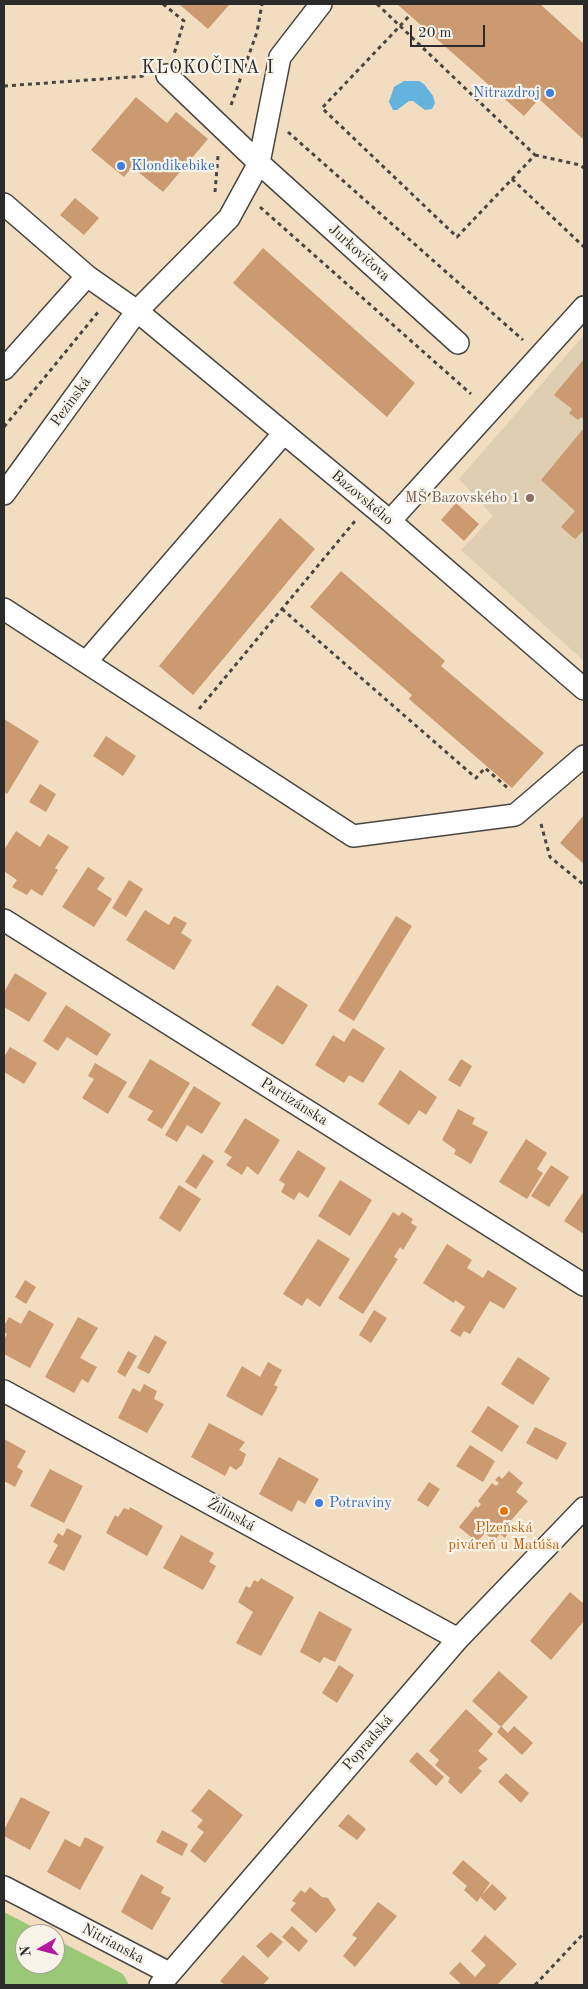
<!DOCTYPE html>
<meta charset="utf-8">
<style>
body{margin:0}
#map{position:relative;width:588px;height:1989px;overflow:hidden;background:#f2ddc0;font-family:"Old Standard TT",serif}
canvas{display:block}
.frame{position:absolute;inset:0;border:5px solid #2b2b2b;pointer-events:none}
.north{position:absolute;left:15px;top:1924px;width:50px;height:50px;box-sizing:border-box;background:#f7f3e8;border:1px solid #a5a39c;border-radius:50%;rotate:262deg;font-size:14px;font-weight:700;line-height:20px;text-align:center;color:#2b2b2b}
.north::after{content:'';display:block;margin:auto;width:18px;height:22px;background:#b5179e;clip-path:polygon(50% 0,100% 100%,50% 72%,0 100%)}
.scale{position:absolute;left:410px;top:25px;width:75px;height:22px;box-sizing:border-box;border:2px solid #2b2b2b;border-top:0;padding-left:6px;font-size:15px;line-height:18px;white-space:nowrap;color:#2b2b2b;-webkit-text-stroke:4px #f7f3e8;paint-order:stroke}
</style>
<div id="map">
<canvas width="588" height="1989"></canvas>
<div class="frame"></div>
<div class="north">N</div>
<div class="scale">20 m</div>
</div>
<script>
const g = document.querySelector('canvas').getContext('2d');
g.lineJoin = 'round';
function fillPath(path, color) { g.fillStyle = color; g.fill(path, 'evenodd'); }
const poly = rows => new Path2D(rows.map(r => 'M' + r).join(''));
function stroke(path, color, width, dash) { g.strokeStyle = color; g.lineWidth = width; g.lineCap = dash ? 'butt' : 'round'; g.setLineDash(dash || []); g.stroke(path); }
function write(font, color, halo, rows, align = 'center') {
  g.font = font + ' "Old Standard TT",serif'; g.lineWidth = 4.5; g.setLineDash([]); g.textBaseline = 'middle'; g.strokeStyle = halo; g.fillStyle = color; for (const [text, x, y, turn = 0] of rows) {
    g.save(); g.translate(x, y); g.rotate((+turn || 0) * Math.PI / 180); g.textAlign = isNaN(turn) ? turn : align; if (halo) g.strokeText(text, 0, 0); g.fillText(text, 0, 0); g.restore();
  }
}
const built = poly([
 [584,335,584,661,461,550,493,516,459,479]
]);
const green = poly([
 [4,1912,46,1934,25,1934,25,1964,55,1964,55,1939,123,1974,129,1985,4,1985]
]);
const water = poly([
 [404,81,419,81,424,84,433,96,435,103,432,109,425,110,413,101,409,101,397,110,393,110,389,102,394,87]
]);
const building = poly([
 [179,4,230,4,208,29],
 [397,4,540,4,584,44,584,140,539,99,524,116],
 [136,97,167,123,176,112,208,139,163,192,132,167,124,177,91,150],
 [75,198,99,218,84,235,60,215],
 [263,248,415,383,387,417,233,283],
 [584,359,584,420,581,417,578,420,569,413,572,409,554,395],
 [584,428,584,530,575,539,561,527,575,511,541,480],
 [456,503,479,524,464,541,441,520],
 [280,518,315,549,193,695,159,666],
 [341,571,445,661,441,666,544,753,512,788,409,699,412,695,310,607],
 [4,719,39,741,7,794,4,792],
 [106,736,136,756,123,776,93,756],
 [40,784,56,794,46,812,29,802],
 [584,815,584,864,560,843],
 [16,831,40,847,48,834,69,847,55,868,58,870,42,896,31,889,27,895,12,887,17,880,4,871,4,850],
 [88,867,105,878,97,889,112,899,94,927,62,907],
 [129,880,143,889,126,917,112,908],
 [145,910,169,925,174,916,187,923,181,933,192,940,174,970,126,940],
 [396,916,412,926,354,1021,338,1011],
 [15,973,47,993,29,1022,4,1007,4,992],
 [277,985,308,1005,283,1045,251,1025],
 [66,1005,111,1034,97,1056,67,1037,58,1051,43,1041],
 [353,1028,385,1048,363,1083,349,1075,344,1083,315,1065,333,1035,344,1042],
 [10,1047,37,1063,24,1084,4,1072,4,1057],
 [150,1059,190,1083,162,1129,147,1120,153,1111,128,1097],
 [461,1059,472,1066,460,1087,448,1080],
 [95,1063,127,1082,108,1114,82,1098,94,1079,88,1076],
 [400,1070,437,1097,426,1115,419,1110,409,1125,378,1104],
 [194,1086,221,1103,202,1134,187,1125,177,1142,165,1135],
 [458,1109,475,1118,472,1124,488,1132,471,1164,454,1154,456,1150,442,1140],
 [245,1118,280,1140,258,1175,247,1166,242,1175,226,1165,232,1157,224,1152],
 [526,1139,547,1153,537,1169,543,1173,527,1199,499,1182],
 [298,1150,326,1168,308,1198,299,1192,294,1200,281,1192,285,1184,279,1180],
 [203,1154,214,1161,196,1189,185,1182],
 [551,1165,569,1177,549,1207,531,1196],
 [340,1180,372,1200,350,1236,318,1216],
 [179,1185,201,1199,180,1232,159,1218],
 [584,1191,584,1234,564,1221],
 [393,1212,399,1216,402,1212,413,1219,411,1223,417,1227,403,1250,400,1247,394,1257,398,1259,363,1314,338,1298],
 [318,1239,350,1259,320,1307,307,1298,302,1306,283,1294],
 [447,1244,472,1260,467,1268,483,1278,488,1270,517,1288,504,1309,490,1301,470,1334,464,1331,460,1337,450,1331,465,1307,455,1300,454,1303,423,1283],
 [25,1280,36,1287,26,1304,15,1297],
 [29,1310,54,1324,30,1368,4,1354,4,1340,7,1334,4,1332,4,1326,9,1317,21,1324],
 [374,1310,387,1318,371,1343,359,1335],
 [78,1317,98,1328,80,1358,97,1367,88,1383,82,1379,74,1393,45,1377],
 [155,1335,167,1342,149,1374,137,1368],
 [128,1351,137,1356,125,1377,117,1372],
 [518,1357,550,1378,533,1405,501,1384],
 [268,1362,282,1370,274,1385,278,1387,262,1416,226,1396,242,1366,260,1377],
 [144,1384,157,1391,154,1399,164,1404,147,1433,118,1418,133,1388,140,1392],
 [488,1406,519,1426,502,1452,471,1432],
 [209,1423,245,1442,239,1450,246,1454,242,1465,236,1470,230,1466,225,1476,191,1457],
 [535,1427,567,1443,557,1460,526,1443],
 [4,1439,26,1451,17,1467,23,1471,15,1487,4,1481],
 [470,1445,495,1461,483,1482,456,1466],
 [279,1457,319,1479,305,1504,298,1500,292,1512,259,1494],
 [50,1469,83,1486,64,1523,30,1506],
 [509,1471,523,1483,516,1492,528,1501,507,1525,511,1529,505,1538,500,1534,494,1541,485,1533,477,1542,459,1527,476,1506,478,1508,481,1504,478,1501,492,1483,496,1486,499,1483,495,1480,499,1476,502,1479],
 [429,1482,440,1489,428,1507,417,1500],
 [130,1507,163,1526,147,1556,106,1533,115,1515,118,1517,124,1508,129,1510],
 [67,1528,82,1536,64,1571,48,1563,58,1545,53,1542,58,1533,63,1536],
 [181,1535,214,1553,209,1562,216,1566,203,1590,163,1568],
 [261,1578,294,1597,261,1656,236,1643,253,1612,238,1602,246,1586,250,1588,254,1580,258,1582],
 [570,1592,584,1604,584,1621,551,1660,530,1641],
 [319,1611,352,1629,335,1662,324,1657,320,1663,300,1652],
 [339,1665,354,1675,337,1703,322,1693],
 [499,1671,528,1697,501,1727,472,1701],
 [466,1709,493,1734,478,1751,488,1759,478,1768,482,1771,461,1794,448,1782,450,1778,435,1765,439,1760,429,1751],
 [501,1726,508,1733,514,1726,533,1743,522,1755,497,1732],
 [417,1752,444,1777,436,1786,409,1761],
 [506,1773,529,1793,521,1803,498,1782],
 [209,1789,243,1815,205,1863,190,1851,204,1832,197,1827,203,1820,191,1811],
 [21,1797,50,1812,30,1850,4,1836,4,1830],
 [348,1814,366,1829,357,1840,338,1826],
 [162,1830,188,1844,182,1856,156,1842],
 [85,1837,104,1847,80,1890,47,1872,65,1839,80,1847],
 [463,1860,490,1883,477,1902,464,1890,467,1886,452,1873],
 [141,1874,164,1887,161,1893,171,1898,152,1930,121,1912],
 [492,1884,507,1898,495,1911,480,1897],
 [310,1887,322,1897,328,1898,336,1910,316,1933,290,1910,296,1903,292,1901,301,1890,305,1893],
 [378,1902,397,1916,355,1967,343,1956,357,1938,352,1935],
 [292,1926,308,1941,299,1952,282,1937],
 [271,1932,283,1942,268,1958,256,1946],
 [485,1935,517,1964,497,1985,462,1985,449,1973,460,1962,475,1977,486,1965,471,1951],
 [243,1955,269,1978,263,1985,225,1985,220,1981]
]);
const path = poly([
 [163,4,184,21,174,54],
 [377,4,400,26,410,15],
 [400,26,535,155,457,237,322,108,400,26],
 [4,86,145,76],
 [231,105,257,32,262,4],
 [288,132,523,340],
 [535,155,580,165,584,168],
 [512,179,584,247],
 [215,192,218,156],
 [260,207,471,394],
 [4,427,99,311],
 [282,609,476,778,485,768,510,790],
 [199,709,355,521],
 [541,824,550,857,584,885],
 [535,1985,584,1933]
]);
const minor = poly([
 [167,75,259,163,458,343],
 [4,204,87,276,137,311,390,521,584,689],
 [4,369,87,276],
 [4,494,137,311,229,218,259,163,280,57,321,4],
 [390,521,584,307],
 [4,609,353,836,515,815,584,756],
 [86,662,284,433],
 [4,920,584,1285],
 [4,1391,458,1639],
 [4,1887,169,1973],
 [160,1985,458,1639,584,1508]
]);
const markers = [
 [550,93,5,"#3f7fe0"],
 [121,166,5,"#3f7fe0"],
 [530,498,5,"#8d6e63"],
 [319,1503,5,"#3f7fe0"],
 [504,1511,5,"#e8710a"]
];
const shopNames = [
 ["Nitrazdroj",540,93,"right"],
 ["Klondikebike",131,166],
 ["Potraviny",329,1503]
];
const streetNames = [
 ["Jurkovičova",359,253,42],
 ["Pezinská",71,402,-54],
 ["Bazovského",362,498,40],
 ["Partizánska",294,1102,32],
 ["Žilinská",231,1515,29],
 ["Popradská",368,1743,-49],
 ["Nitrianska",113,1944,28]
];
const educationNames = [
 ["MŠ Bazovského 1",520,498]
];
const foodNames = [
 ["Plzeňská",504,1528],
 ["piváreň u Matúša",504,1545]
];
const quarterNames = [
 ["KLOKOČINA I",208,68]
];
fillPath(built, '#dfceb1');
fillPath(green, '#99c877');
fillPath(water, '#63b3de');
fillPath(building, '#cc9a70');
stroke(minor, '#494641', 24);
stroke(path, '#494641', 3, [4, 4]);
stroke(minor, '#fff', 21);
for (const [x, y, r, color] of markers) { const dot = new Path2D(); dot.arc(x, y, r, 0, 2 * Math.PI); g.fillStyle = color; g.fill(dot); stroke(dot, '#f7f3e8', 2); }
write('15px', '#366cbe', '#f7f3e8', shopNames, 'left');
write('15px', '#2b2b2b', '#f7f3e8', streetNames);
write('15px', '#785e54', '#f7f3e8', educationNames, 'right');
write('15px', '#c56008', '#f7f3e8', foodNames);
g.letterSpacing = '1px';
write('18px', '#2b2b2b', '#f7f3e8', quarterNames);
g.letterSpacing = '0px';
</script>
